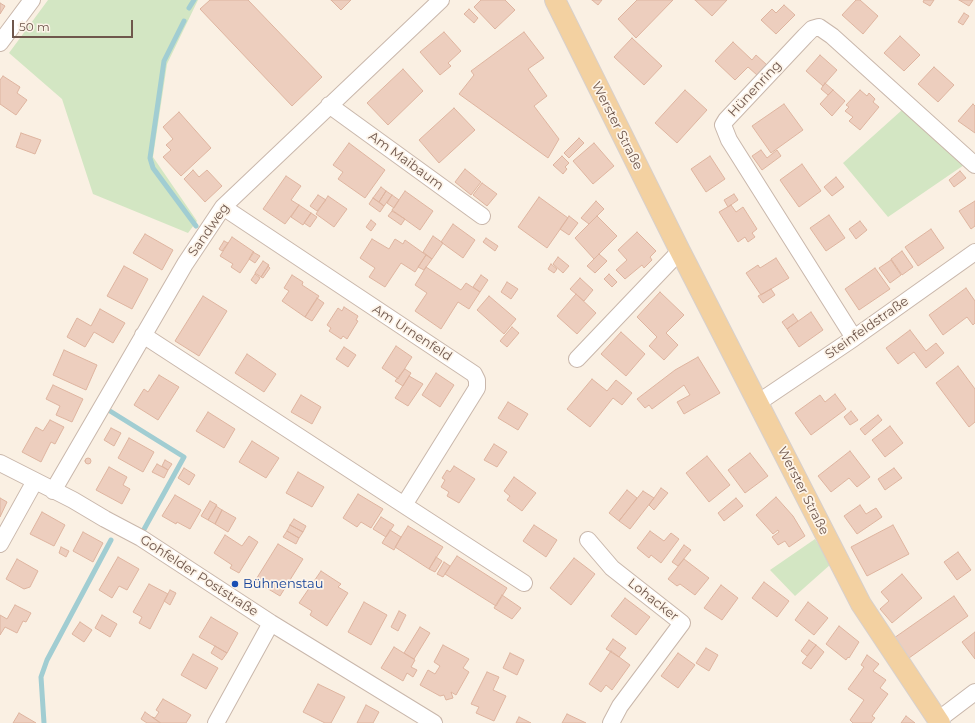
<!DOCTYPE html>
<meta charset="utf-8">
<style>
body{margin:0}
#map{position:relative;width:975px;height:723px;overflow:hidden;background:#faf0e3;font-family:Montserrat,sans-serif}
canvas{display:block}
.scale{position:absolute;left:12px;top:20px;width:121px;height:18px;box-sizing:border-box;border:2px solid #6f574c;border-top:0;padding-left:5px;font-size:12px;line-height:14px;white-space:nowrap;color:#6f574c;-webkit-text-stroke:3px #fdf4e9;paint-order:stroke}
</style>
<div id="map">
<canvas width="975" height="723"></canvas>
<div class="scale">50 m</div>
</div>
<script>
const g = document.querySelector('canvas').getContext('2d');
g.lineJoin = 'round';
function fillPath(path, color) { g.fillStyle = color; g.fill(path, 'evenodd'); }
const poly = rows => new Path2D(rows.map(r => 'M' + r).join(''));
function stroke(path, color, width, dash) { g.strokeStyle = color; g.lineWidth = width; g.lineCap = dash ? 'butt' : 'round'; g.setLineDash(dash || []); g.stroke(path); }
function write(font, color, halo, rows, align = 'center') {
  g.font = font + ' Montserrat,sans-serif'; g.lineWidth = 3.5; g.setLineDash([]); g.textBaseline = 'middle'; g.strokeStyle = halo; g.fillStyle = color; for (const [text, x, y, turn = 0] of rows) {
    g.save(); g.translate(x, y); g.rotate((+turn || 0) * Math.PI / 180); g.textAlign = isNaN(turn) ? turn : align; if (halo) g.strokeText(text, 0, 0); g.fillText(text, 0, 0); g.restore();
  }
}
const green = poly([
 [48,0,198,0,167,64,153,157,197,221,188,233,93,194,62,99,9,53],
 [902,110,964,165,888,217,843,163],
 [815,539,831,564,795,596,770,570]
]);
const stream = poly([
 [189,8,194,0],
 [184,21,164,61,150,158,153,168,196,226],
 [110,411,184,457,142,533],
 [44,723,41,677,47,660,111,540]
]);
const building = poly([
 [210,0,248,0,322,77,292,106,200,9,210,0],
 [331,0,351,0,341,10,331,0],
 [481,0,505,0,515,10,495,29,474,7,481,0],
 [592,0,602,0,598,5,592,0],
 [637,0,673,0,636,38,618,19,637,0],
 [695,0,727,0,712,16,695,0],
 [856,0,860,0,878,16,863,34,842,15,856,0],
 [924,0,934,0,930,6,923,2,924,0],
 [959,0,973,0,969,6,959,0],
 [0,3,5,6,0,14,0,3],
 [784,5,795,15,776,34,761,20,772,9,776,13,784,5],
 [469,9,478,18,474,23,464,14,469,9],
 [964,13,969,16,963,25,958,22,964,13],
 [444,32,461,51,448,63,451,66,440,75,420,52,444,32],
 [524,32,544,58,528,69,547,96,534,106,559,139,548,158,459,94,474,75,471,71,524,32],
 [900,36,920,55,904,71,884,53,900,36],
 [632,38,662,66,644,85,614,57,632,38],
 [733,42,752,60,756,55,767,65,757,75,748,67,735,80,715,61,733,42],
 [820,55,837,70,823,86,806,71,820,55],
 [934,67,954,85,938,102,918,84,934,67],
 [403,69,423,91,388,125,367,103,403,69],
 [3,76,20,87,17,93,27,100,16,115,0,104,0,80,3,76],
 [825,83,833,90,828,95,821,89,825,83],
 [685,90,707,110,677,143,655,123,685,90],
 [833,90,845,101,832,116,820,104,833,90],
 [860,90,867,96,869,93,875,99,873,102,879,107,860,130,849,121,853,117,845,111,849,107,846,105,860,90],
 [784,104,803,130,771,153,752,126,784,104],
 [973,104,975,106,975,133,958,121,973,104],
 [454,108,475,130,439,163,419,140,454,108],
 [179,112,211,148,181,176,163,157,171,150,166,145,173,139,163,127,179,112],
 [21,133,41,140,35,154,16,147,21,133],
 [579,138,584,143,569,158,564,153,579,138],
 [349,143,385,170,365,198,338,179,343,172,333,165,349,143],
 [594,143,614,166,593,184,573,161,594,143],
 [761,150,767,158,777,150,781,156,762,170,752,156,761,150],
 [562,156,569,163,565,167,567,169,563,174,553,165,562,156],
 [710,156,725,179,706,192,691,169,710,156],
 [802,164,821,191,799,207,780,180,802,164],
 [465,169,481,182,471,195,455,182,465,169],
 [193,170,199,177,207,170,222,186,205,202,184,179,193,170],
 [960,171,966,178,954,187,949,180,960,171],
 [286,176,301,186,291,200,299,205,285,224,263,209,286,176],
 [836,177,844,187,832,196,824,187,836,177],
 [482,183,497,194,487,206,473,195,482,183],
 [381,187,386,191,379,202,373,198,381,187],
 [386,191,392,195,384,206,379,202,386,191],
 [405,191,433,211,420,230,392,210,405,191],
 [734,194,738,200,728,207,724,200,734,194],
 [318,195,326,200,317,211,310,206,318,195],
 [392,195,399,200,394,208,387,203,392,195],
 [328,196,347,209,334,227,316,214,328,196],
 [539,197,568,218,547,248,518,227,539,197],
 [373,198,384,206,380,212,369,204,373,198],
 [596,201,604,209,589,224,581,218,596,201],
 [975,201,975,226,971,229,959,211,975,201],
 [299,205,311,213,303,225,291,217,299,205],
 [731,205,736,212,743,207,757,229,752,233,755,237,748,242,745,237,738,242,719,212,731,205],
 [392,211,405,219,401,225,388,216,392,211],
 [311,213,317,217,310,227,304,223,311,213],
 [829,215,845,238,826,251,810,228,829,215],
 [569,216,578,223,569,235,560,229,569,216],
 [597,216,617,236,594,259,575,238,597,216],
 [371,220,376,224,371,231,366,227,371,220],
 [860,221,867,230,856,239,849,229,860,221],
 [453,224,475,240,463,258,441,242,453,224],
 [931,229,944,248,918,266,905,247,931,229],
 [637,232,656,251,650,257,652,260,644,268,642,265,625,279,616,270,627,260,618,250,637,232],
 [145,234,173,250,162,270,133,253,145,234],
 [433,236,443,243,432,259,423,252,433,236],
 [232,237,254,252,240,273,231,267,233,264,220,256,232,237],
 [486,238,498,246,495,251,483,242,486,238],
 [372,239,389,249,395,239,403,244,405,240,426,255,415,272,401,263,385,287,369,277,375,268,360,258,372,239],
 [224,241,228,243,222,251,219,249,224,241],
 [902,251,913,267,902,275,891,259,902,251],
 [253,252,260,256,255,263,249,259,253,252],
 [599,254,607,261,595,273,587,266,599,254],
 [426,255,432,259,424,270,418,267,426,255],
 [558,257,569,266,563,273,553,264,558,257],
 [776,258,789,278,761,295,746,273,758,265,760,268,776,258],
 [891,260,901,275,890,283,879,268,891,260],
 [263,261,269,265,261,277,255,273,263,261],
 [551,264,557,269,554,273,548,269,551,264],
 [124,266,148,279,132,309,107,296,124,266],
 [268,266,270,268,263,278,261,277,268,266],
 [426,267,461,290,466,283,480,292,469,309,458,302,441,329,415,311,427,293,415,285,426,267],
 [875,268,890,289,859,310,845,289,875,268],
 [255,274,260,278,256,284,251,280,255,274],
 [609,274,617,282,612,287,604,279,609,274],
 [292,275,303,282,302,285,319,296,305,317,282,301,289,291,284,288,292,275],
 [481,275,488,280,480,292,473,287,481,275],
 [580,278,593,290,584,301,570,289,580,278],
 [507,282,518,289,511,299,501,292,507,282],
 [966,288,975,301,975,323,973,325,967,317,943,335,929,315,966,288],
 [771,289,775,295,763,303,758,296,771,289],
 [660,292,684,315,666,333,678,345,664,360,649,346,657,337,637,317,660,292],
 [576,294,596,313,577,334,557,316,576,294],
 [203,296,227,311,199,356,175,341,203,296],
 [489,296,516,319,504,334,477,310,489,296],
 [317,298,324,303,312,321,305,317,317,298],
 [344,307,358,316,356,320,358,321,347,339,343,336,341,339,329,331,331,328,327,325,338,308,342,311,344,307],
 [100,309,125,323,113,343,94,332,85,347,67,337,77,318,91,326,100,309],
 [811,312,823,330,799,347,787,329,811,312],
 [793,314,798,321,787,329,782,322,793,314],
 [512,327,519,333,507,347,500,341,512,327],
 [910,330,926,351,936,343,944,353,926,368,914,352,898,364,886,348,910,330],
 [621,332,645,354,626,376,601,354,621,332],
 [396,346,412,357,398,379,382,368,396,346],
 [344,347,356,355,348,367,336,359,344,347],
 [64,350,97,365,86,390,53,375,64,350],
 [247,354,276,374,264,392,235,373,247,354],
 [698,357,720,393,684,414,677,402,690,395,684,385,652,409,649,405,645,408,637,399,675,370,698,357],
 [958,366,975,389,975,422,969,427,936,383,958,366],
 [405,369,411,373,403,386,395,381,405,369],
 [436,373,454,385,440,407,422,395,436,373],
 [159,375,179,387,158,420,134,405,144,389,148,392,159,375],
 [409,376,423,384,408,406,395,398,409,376],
 [592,379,607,391,616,380,632,393,622,405,613,398,590,427,567,409,592,379],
 [53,385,83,399,72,422,56,415,60,406,46,399,53,385],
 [835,394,846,409,811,435,795,413,820,395,825,402,835,394],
 [301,395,321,407,312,424,291,412,301,395],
 [508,402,528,414,518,430,498,418,508,402],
 [851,411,858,420,850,425,844,417,851,411],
 [208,412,235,429,224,448,196,431,208,412],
 [878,415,882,420,865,435,860,429,878,415],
 [50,420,64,427,55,444,51,442,41,462,22,452,36,427,43,431,50,420],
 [890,426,903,443,885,457,872,440,890,426],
 [111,428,121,433,114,446,104,440,111,428],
 [129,438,154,452,143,472,118,458,129,438],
 [252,441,279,458,266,478,239,462,252,441],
 [494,444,507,452,497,467,484,460,494,444],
 [850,451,870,477,857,487,849,478,831,492,818,476,850,451],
 [750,453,768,476,745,493,728,470,750,453],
 [707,456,730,485,709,502,686,473,707,456],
 '85 461a3 3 0 1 1 6 0a3 3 0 1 1-6 0Z',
 [165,460,172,464,168,470,162,466,165,460],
 [157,464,168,470,164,478,152,472,157,464],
 [454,466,475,479,459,503,447,496,449,492,441,487,445,480,442,478,447,470,450,472,454,466],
 [109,467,127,477,123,485,130,489,122,504,96,490,109,467],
 [184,468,195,475,189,485,178,478,184,468],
 [894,468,902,478,885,490,878,479,894,468],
 [298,472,324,487,312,507,286,493,298,472],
 [514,477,536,493,522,511,507,500,510,496,504,491,514,477],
 [661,488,668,493,654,510,649,505,661,488],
 [627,490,637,498,619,521,609,513,627,490],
 [643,491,654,498,630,529,619,521,643,491],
 [358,494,383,509,371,528,361,522,357,527,343,518,358,494],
 [175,495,201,510,190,529,177,522,176,524,162,516,175,495],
 [776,497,793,516,805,536,789,547,785,541,778,545,772,537,779,532,778,530,773,534,756,515,776,497],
 [0,498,7,502,0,517,0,498],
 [736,498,743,506,724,521,718,513,736,498],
 [210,501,217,505,208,520,201,516,210,501],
 [860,505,866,514,876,508,882,517,857,534,844,516,860,505],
 [216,506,222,510,215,524,208,520,216,506],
 [222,510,236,518,228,532,215,524,222,510],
 [42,512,65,525,54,546,30,534,42,512],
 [381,517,394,525,386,537,373,529,381,517],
 [294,519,306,526,303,532,290,525,294,519],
 [290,525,303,532,299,538,287,531,290,525],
 [534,525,557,540,546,557,523,541,534,525],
 [893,525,909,554,867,576,851,547,893,525],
 [408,526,443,547,429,569,395,547,408,526],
 [390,530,401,537,394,550,382,543,390,530],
 [287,531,299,538,296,544,283,537,287,531],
 [650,531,664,541,671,533,679,539,661,563,651,555,649,558,637,548,650,531],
 [83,532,103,543,93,562,73,551,83,532],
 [225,535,242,546,249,536,258,542,239,573,230,568,232,565,214,553,225,535],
 [278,544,303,559,280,596,255,581,278,544],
 [684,545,691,550,678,566,672,562,684,545],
 [61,547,69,551,66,557,59,553,61,547],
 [958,552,971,570,957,580,944,562,958,552],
 [457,556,507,588,496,606,445,574,457,556],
 [118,557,139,569,127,590,119,586,112,598,99,590,118,557],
 [436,557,442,561,435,572,429,569,436,557],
 [574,558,595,574,571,605,550,588,574,558],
 [17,559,38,571,30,587,24,589,6,579,17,559],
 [684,559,709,578,695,595,680,584,677,586,668,579,684,559],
 [444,562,450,566,443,577,437,574,444,562],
 [321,571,341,584,338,587,348,593,327,626,310,615,312,611,299,603,321,571],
 [902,574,922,598,892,623,880,609,889,601,881,592,902,574],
 [764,582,789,601,777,617,752,598,764,582],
 [149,584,168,594,150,629,139,623,142,617,133,612,149,584],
 [721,585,738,598,722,620,704,608,721,585],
 [170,590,176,593,170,605,164,601,170,590],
 [502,595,521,608,512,619,494,608,502,595],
 [954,596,968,616,909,658,894,638,954,596],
 [625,598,650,617,636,635,611,616,625,598],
 [364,602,387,615,371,645,348,632,364,602],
 [808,602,828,618,814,635,795,620,808,602],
 [15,605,31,613,26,622,23,621,17,633,5,627,0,635,0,615,7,619,15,605],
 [399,611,406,615,398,631,391,627,399,611],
 [102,615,117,624,110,637,95,628,102,615],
 [211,617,238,633,227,653,199,637,211,617],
 [80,622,92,630,84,642,72,634,80,622],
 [839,626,859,642,849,658,848,657,846,660,826,644,839,626],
 [420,627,430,633,414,659,404,653,420,627],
 [975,632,975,659,962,642,975,632],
 [613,639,626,648,619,657,606,649,613,639],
 [809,640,816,645,807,656,801,651,809,640],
 [443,645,469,659,463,668,469,672,456,695,451,692,453,698,446,700,444,695,440,696,420,685,428,670,435,674,440,666,434,662,443,645],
 [816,645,824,652,811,669,802,663,816,645],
 [215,646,227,653,222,660,211,653,215,646],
 [394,647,415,660,411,667,417,670,413,677,407,673,403,681,381,668,394,647],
 [706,648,718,655,709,671,696,663,706,648],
 [611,651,630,665,612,690,606,685,601,692,589,684,611,651],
 [510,653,524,660,517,675,503,668,510,653],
 [678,653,695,665,678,688,661,676,678,653],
 [193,654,218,668,206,689,181,675,193,654],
 [867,655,879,664,873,671,886,680,880,688,888,694,872,716,875,718,871,723,853,723,850,720,864,700,848,689,864,667,861,665,867,655],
 [487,672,499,677,493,690,506,696,494,721,476,713,479,707,471,704,487,672],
 [318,684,345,697,331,723,325,723,303,712,318,684],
 [163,699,191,715,186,723,161,723,152,717,155,718,159,712,156,710,163,699],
 [366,705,379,712,373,723,357,723,366,705],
 [145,712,152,717,160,723,147,723,141,719,145,712],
 [19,713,36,723,13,723,19,713],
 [567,714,586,723,562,723,567,714],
 [906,716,915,723,901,723,906,716],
 [519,717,531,723,516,723,519,717]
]);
const minor = poly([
 [0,43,32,0],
 [329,105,482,216],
 [143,335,404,505,477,388,477,380,474,374,223,207],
 [854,338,729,140,723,125,726,120,805,36,812,29,819,27,832,36,975,165],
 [577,359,680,251],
 [759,402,854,338,975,252],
 [0,463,73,500,105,519,141,538,271,623,434,723],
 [53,491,185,264,223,207,441,0],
 [404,505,524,583],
 [588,540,612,568,682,623,620,706,611,723],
 [0,544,35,481],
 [938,720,975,692],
 [216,723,271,623]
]);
const major = poly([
 [555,0,680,251,861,604,940,723]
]);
const markers = [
 [235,584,4,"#1a4fb4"]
];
const streetNames = [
 ["Hünenring",755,89,-47],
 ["Werster Straße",617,126,63],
 ["Am Maibaum",406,161,36],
 ["Sandweg",209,230,-55],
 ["Steinfeldstraße",867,328,-35],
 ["Am Urnenfeld",412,333,33],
 ["Werster Straße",803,491,63],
 ["Gohfelder Poststraße",199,576,33],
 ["Lohacker",653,600,38]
];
const transitNames = [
 ["Bühnenstau",243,584]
];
fillPath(green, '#d3e6c3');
stroke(stream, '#a1cdd2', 5);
fillPath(building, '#edcebe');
stroke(building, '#deb49f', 1);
stroke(minor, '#c9b7ab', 18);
stroke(major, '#d7d0cd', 22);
stroke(minor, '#fff', 16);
stroke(major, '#f3d1a1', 20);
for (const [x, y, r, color] of markers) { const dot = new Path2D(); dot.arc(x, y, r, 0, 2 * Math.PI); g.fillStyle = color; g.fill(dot); stroke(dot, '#fdf4e9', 1.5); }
write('13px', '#6f574c', '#fdf4e9', streetNames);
write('13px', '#164399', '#fdf4e9', transitNames, 'left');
</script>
